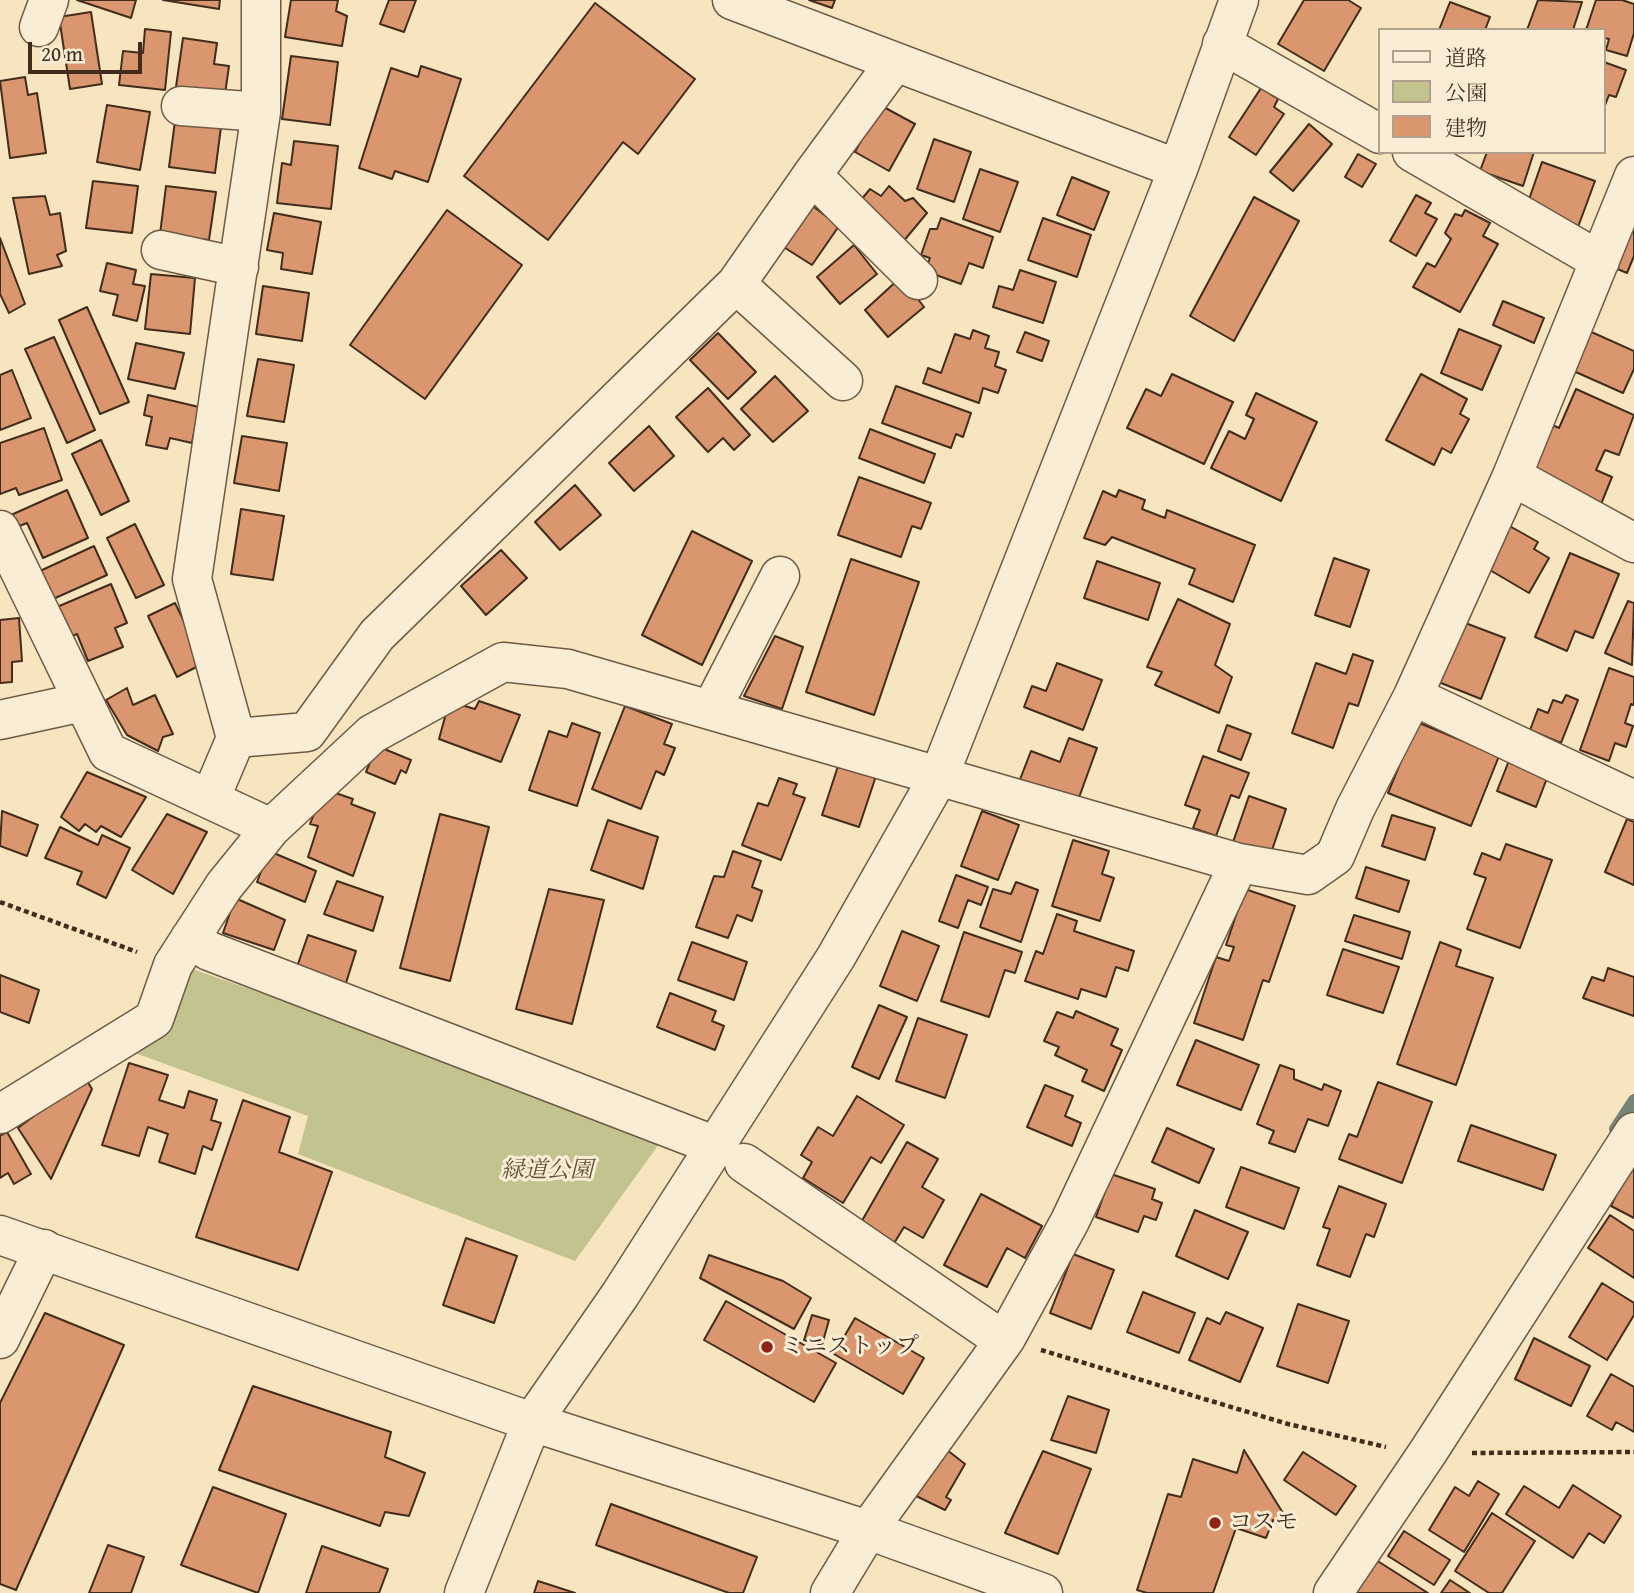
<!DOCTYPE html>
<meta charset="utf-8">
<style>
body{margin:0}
#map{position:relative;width:1634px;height:1593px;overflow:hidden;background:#f6e5bf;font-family:"Gentium Book Plus","Noto Serif JP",serif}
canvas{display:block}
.legend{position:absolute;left:1378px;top:28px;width:228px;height:126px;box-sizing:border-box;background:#f9eed5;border:2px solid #b0a08b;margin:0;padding:9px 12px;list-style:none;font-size:21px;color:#422c1c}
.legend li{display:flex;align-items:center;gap:14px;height:35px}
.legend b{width:35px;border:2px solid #b0a08b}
.scale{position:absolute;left:28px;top:42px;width:114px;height:32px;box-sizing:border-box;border:4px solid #422c1c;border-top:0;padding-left:9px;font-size:21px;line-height:24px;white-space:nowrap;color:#422c1c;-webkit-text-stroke:5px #f9eed5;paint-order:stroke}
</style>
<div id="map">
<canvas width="1634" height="1593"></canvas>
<ul class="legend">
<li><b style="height:9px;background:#f9eed5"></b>道路</li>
<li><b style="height:19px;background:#c2c38e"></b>公園</li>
<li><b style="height:19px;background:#d9966f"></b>建物</li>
</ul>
<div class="scale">20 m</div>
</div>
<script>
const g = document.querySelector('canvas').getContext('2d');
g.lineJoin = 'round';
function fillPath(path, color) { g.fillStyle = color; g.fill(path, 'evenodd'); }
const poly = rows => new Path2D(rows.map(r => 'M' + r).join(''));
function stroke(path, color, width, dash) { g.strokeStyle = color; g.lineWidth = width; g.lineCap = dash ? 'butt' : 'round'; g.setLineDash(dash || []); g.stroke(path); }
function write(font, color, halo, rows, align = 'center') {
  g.font = font + ' "Gentium Book Plus","Noto Serif JP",serif'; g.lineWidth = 6; g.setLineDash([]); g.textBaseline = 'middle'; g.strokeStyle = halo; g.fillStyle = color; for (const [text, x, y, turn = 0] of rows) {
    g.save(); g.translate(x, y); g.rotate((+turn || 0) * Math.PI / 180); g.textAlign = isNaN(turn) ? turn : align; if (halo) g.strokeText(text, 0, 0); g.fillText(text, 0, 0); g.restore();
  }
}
const green = poly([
 [181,965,649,1129,659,1144,575,1261,298,1154,308,1116,135,1053]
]);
const stream = poly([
 [1615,1129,1634,1100]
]);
const building = poly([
 [77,0,136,0,131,18,77,0],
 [163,0,220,0,219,9,163,0],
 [291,0,338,0,336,11,347,16,342,46,285,37,291,0],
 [389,0,416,0,404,32,380,24,389,0],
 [809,0,835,0,832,8,809,0],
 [1304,0,1348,0,1361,8,1324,71,1278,44,1304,0],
 [1538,0,1582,2,1573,30,1527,30,1538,0],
 [1596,0,1622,0,1634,4,1634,33,1627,56,1606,50,1609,39,1604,38,1604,30,1586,30,1596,0],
 [1450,2,1490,17,1485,30,1439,30,1450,2],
 [595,3,695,79,638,154,623,142,548,240,464,176,595,3],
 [91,12,102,84,70,89,59,17,91,12],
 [145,29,171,32,165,90,119,85,123,51,143,53,145,29],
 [183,38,217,43,214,64,229,66,225,94,176,87,183,38],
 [291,56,338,62,330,125,282,119,291,56],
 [1604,62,1626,70,1616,97,1609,95,1604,108,1604,62],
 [421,66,461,79,428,182,395,171,392,179,359,168,391,68,418,77,421,66],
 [25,77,28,95,37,93,46,153,10,158,0,81,25,77],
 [1261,88,1278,99,1274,107,1284,114,1256,155,1229,137,1261,88],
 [107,105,150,112,140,170,97,162,107,105],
 [880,105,915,124,889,171,855,152,880,105],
 [175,121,221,127,215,173,169,167,175,121],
 [1309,124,1332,144,1293,191,1270,172,1309,124],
 [934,139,971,152,954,202,917,189,934,139],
 [294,141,338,146,331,209,277,203,282,163,291,165,294,141],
 [1487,152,1534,152,1523,186,1480,171,1487,152],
 [1358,154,1376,164,1362,187,1345,177,1358,154],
 [1542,162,1595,181,1578,227,1526,208,1542,162],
 [980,169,1018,182,1000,232,963,219,980,169],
 [1072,177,1109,192,1094,230,1057,215,1072,177],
 [93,181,138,186,132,233,86,228,93,181],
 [166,186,216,192,209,240,160,234,166,186],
 [889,186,905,201,913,198,927,213,902,243,856,206,870,189,881,196,889,186],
 [1416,195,1431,203,1425,213,1437,219,1416,256,1390,241,1416,195],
 [45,196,50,215,60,213,66,251,57,255,62,266,29,274,13,198,45,196],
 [1254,197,1299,221,1234,341,1190,316,1254,197],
 [810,204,839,226,812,265,782,246,810,204],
 [447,210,522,265,425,399,350,345,447,210],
 [1465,210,1490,223,1483,236,1498,244,1460,312,1413,287,1427,263,1435,267,1451,239,1445,233,1455,214,1462,216,1465,210],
 [274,213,321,222,312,274,281,269,283,253,267,250,274,213],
 [1634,214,1634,256,1627,273,1608,265,1634,214],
 [941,218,993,237,983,268,969,263,961,284,925,271,930,258,921,255,930,229,937,229,941,218],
 [1043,218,1091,235,1077,277,1028,260,1043,218],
 [0,238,25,304,9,313,0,294,0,238],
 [854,245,877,274,840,304,817,277,854,245],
 [107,263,136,270,133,284,145,286,137,321,113,315,118,295,100,291,107,263],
 [1020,270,1056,282,1043,323,993,307,999,286,1013,290,1020,270],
 [151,274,195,278,190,334,145,329,151,274],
 [901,277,924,307,888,337,865,310,901,277],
 [263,286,309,293,302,341,256,334,263,286],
 [1503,301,1544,318,1534,343,1493,325,1503,301],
 [87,307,129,402,100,414,59,320,87,307],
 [1459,329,1501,346,1482,390,1441,373,1459,329],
 [973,330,989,336,985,348,999,352,995,366,1006,370,998,393,983,388,979,403,923,383,928,368,941,373,955,334,970,339,973,330],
 [1587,330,1634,351,1634,369,1623,393,1569,369,1587,330],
 [1025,332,1049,341,1042,361,1017,352,1025,332],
 [718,333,756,372,728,399,690,360,718,333],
 [54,337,95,430,67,443,25,349,54,337],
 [136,343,184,353,175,389,128,379,136,343],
 [258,359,294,365,284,422,247,416,258,359],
 [12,370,31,418,0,430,0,375,12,370],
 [1172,374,1233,402,1204,464,1127,428,1146,389,1161,396,1172,374],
 [1421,374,1467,399,1460,414,1469,419,1451,453,1442,448,1434,465,1386,440,1421,374],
 [775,376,808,411,773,442,741,409,775,376],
 [896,386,971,413,963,437,956,434,951,448,882,423,896,386],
 [708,388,750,435,734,450,723,438,708,452,676,417,708,388],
 [1576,389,1634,415,1619,455,1605,450,1596,470,1612,477,1599,509,1525,476,1548,423,1559,428,1576,389],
 [1256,393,1317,422,1281,501,1211,468,1229,431,1245,439,1254,419,1246,415,1256,393],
 [148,395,199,407,192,443,170,438,167,449,146,445,152,417,144,415,148,395],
 [649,426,674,456,634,491,609,463,649,426],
 [44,428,62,480,19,495,16,488,0,494,0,443,44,428],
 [870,429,935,454,924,483,859,458,870,429],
 [242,436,287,443,279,491,234,483,242,436],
 [101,440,129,501,101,515,72,454,101,440],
 [859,477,931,503,921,529,912,526,901,557,838,535,859,477],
 [575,485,601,515,560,550,535,522,575,485],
 [67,490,88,538,43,558,27,523,17,527,11,515,67,490],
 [1119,490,1145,500,1142,509,1165,518,1167,510,1255,545,1233,602,1189,584,1195,569,1112,537,1105,545,1084,538,1103,491,1116,497,1119,490],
 [241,509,284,516,273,580,231,574,241,509],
 [135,524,164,585,136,598,107,538,135,524],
 [1506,524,1538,542,1534,549,1549,558,1529,593,1483,566,1506,524],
 [692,531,752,561,702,665,642,635,692,531],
 [94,546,107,575,53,599,40,571,94,546],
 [501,550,527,578,486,615,461,586,501,550],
 [1570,553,1619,574,1593,638,1575,631,1567,651,1535,637,1570,553],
 [1334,558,1369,570,1350,627,1315,615,1334,558],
 [851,559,919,582,874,715,806,692,851,559],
 [1097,561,1160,583,1148,620,1084,598,1097,561],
 [111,584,127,623,115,628,123,647,88,661,77,634,70,637,57,607,111,584],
 [1178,599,1230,624,1215,665,1232,677,1219,713,1155,685,1162,672,1147,667,1178,599],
 [1628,601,1634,603,1632,665,1605,653,1628,601],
 [175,603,204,663,177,677,148,616,175,603],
 [19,618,22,661,12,662,12,682,0,683,0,620,19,618],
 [1460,621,1505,638,1481,699,1436,681,1460,621],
 [775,636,803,647,782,709,744,696,775,636],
 [1353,654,1373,661,1358,706,1349,703,1333,748,1292,733,1316,663,1346,674,1353,654],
 [1057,663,1102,680,1083,730,1024,707,1032,686,1046,691,1057,663],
 [1609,668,1634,677,1634,705,1631,704,1625,723,1633,726,1626,747,1615,743,1609,761,1580,750,1609,668],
 [127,688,133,705,155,695,173,734,163,737,158,751,127,735,106,700,127,688],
 [1566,695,1578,700,1561,743,1530,730,1538,709,1548,713,1553,700,1562,703,1566,695],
 [479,701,520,715,501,762,439,739,448,706,458,704,475,709,479,701],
 [625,706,672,724,664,744,675,748,664,775,656,771,641,809,592,789,625,706],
 [1417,722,1499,756,1471,826,1388,793,1417,722],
 [572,723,600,733,577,806,529,790,549,731,567,737,572,723],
 [1227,725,1251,734,1241,760,1218,751,1227,725],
 [1069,738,1097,748,1077,803,1019,782,1031,751,1060,762,1069,738],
 [377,746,411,760,406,773,401,770,395,784,366,772,377,746],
 [1203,756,1249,773,1239,798,1231,795,1216,836,1193,828,1200,810,1185,805,1203,756],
 [1510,758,1549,773,1536,807,1497,791,1510,758],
 [839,763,876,776,859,827,822,815,839,763],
 [87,772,146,797,121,837,101,826,96,832,85,824,79,831,61,817,87,772],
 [779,778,797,784,793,794,805,798,781,860,742,845,758,803,768,806,779,778],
 [324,789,353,799,351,804,375,813,353,876,308,857,318,826,310,824,324,789],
 [1249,796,1286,809,1269,859,1232,845,1249,796],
 [2,811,38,825,27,856,0,846,2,811],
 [982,811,1019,825,998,880,961,866,982,811],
 [167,814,207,832,173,894,132,870,167,814],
 [440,814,489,827,450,981,400,968,440,814],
 [1392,815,1435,828,1425,860,1382,846,1392,815],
 [1627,819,1634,822,1634,885,1605,872,1627,819],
 [608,820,658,837,643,889,591,870,608,820],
 [60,827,98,845,102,835,130,848,106,898,77,884,82,872,45,858,60,827],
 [1073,840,1109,851,1102,874,1114,878,1100,921,1052,906,1073,840],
 [1506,844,1552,860,1520,948,1467,929,1486,878,1474,874,1482,853,1500,860,1506,844],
 [269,851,316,871,305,902,257,882,269,851],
 [733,851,761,861,752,887,762,891,752,921,737,915,728,938,696,927,714,876,724,877,733,851],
 [1366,867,1409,881,1399,912,1356,898,1366,867],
 [956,875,988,887,981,905,968,900,958,928,939,921,956,875],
 [337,881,383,897,373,931,324,914,337,881],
 [1016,882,1038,890,1021,942,980,927,993,889,1011,894,1016,882],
 [549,889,604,900,572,1024,516,1009,549,889],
 [1245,889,1295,906,1269,982,1263,980,1243,1040,1194,1023,1216,957,1229,961,1234,947,1226,945,1245,889],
 [235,898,285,920,274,950,223,933,235,898],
 [1057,914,1077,921,1074,931,1134,951,1128,971,1116,967,1106,997,1081,989,1078,999,1025,981,1036,951,1043,954,1057,914],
 [1354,915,1410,932,1402,959,1345,941,1354,915],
 [902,931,939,946,917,1001,880,986,902,931],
 [964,932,1022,952,1015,973,1005,970,989,1017,941,1001,964,932],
 [308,935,356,951,346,983,297,967,308,935],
 [692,942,747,962,734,1000,678,980,692,942],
 [1440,942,1461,950,1456,966,1493,978,1456,1085,1397,1064,1440,942],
 [1343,949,1399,967,1383,1013,1327,995,1343,949],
 [1608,968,1634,977,1634,1016,1583,998,1592,977,1604,981,1608,968],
 [0,975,39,990,29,1023,0,1012,0,975],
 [670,993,716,1011,712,1021,724,1026,715,1050,657,1027,670,993],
 [879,1005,907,1017,879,1079,852,1067,879,1005],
 [1076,1011,1118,1029,1111,1045,1122,1050,1104,1091,1082,1081,1087,1070,1055,1055,1059,1047,1044,1041,1057,1012,1073,1018,1076,1011],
 [918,1018,967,1035,945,1098,896,1081,918,1018],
 [1196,1040,1259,1065,1241,1110,1177,1085,1196,1040],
 [129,1063,168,1075,159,1100,184,1108,189,1091,217,1100,211,1120,221,1123,212,1150,203,1146,195,1174,159,1162,168,1134,148,1127,139,1156,102,1145,129,1063],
 [1280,1065,1294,1070,1294,1079,1322,1090,1324,1084,1341,1091,1328,1126,1308,1119,1295,1152,1269,1143,1274,1131,1257,1124,1280,1065],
 [86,1079,92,1089,51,1179,18,1128,34,1116,31,1112,86,1079],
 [1378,1082,1432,1102,1402,1183,1339,1159,1349,1134,1357,1137,1378,1082],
 [1045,1085,1073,1096,1065,1116,1081,1123,1072,1146,1027,1127,1045,1085],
 [857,1096,904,1125,881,1163,871,1157,843,1203,803,1178,812,1162,801,1155,818,1127,833,1136,857,1096],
 [243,1100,290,1117,279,1152,332,1172,298,1270,196,1237,243,1100],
 [1471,1125,1556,1155,1543,1190,1458,1161,1471,1125],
 [1167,1128,1214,1149,1199,1183,1152,1162,1167,1128],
 [7,1132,31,1174,14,1184,8,1173,0,1178,0,1136,7,1132],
 [907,1142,938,1159,922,1187,944,1200,923,1238,904,1227,893,1245,859,1226,907,1142],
 [1634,1158,1634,1218,1611,1206,1634,1158],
 [1241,1167,1299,1188,1284,1229,1226,1207,1241,1167],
 [1111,1174,1155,1189,1152,1199,1162,1203,1156,1220,1144,1216,1138,1232,1096,1217,1111,1174],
 [1339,1186,1386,1204,1374,1237,1366,1234,1350,1277,1317,1265,1330,1229,1323,1227,1339,1186],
 [981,1194,1042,1226,1025,1258,1007,1248,987,1287,944,1265,981,1194],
 [1195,1210,1248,1232,1228,1279,1176,1256,1195,1210],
 [1610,1215,1634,1231,1634,1278,1588,1248,1610,1215],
 [466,1238,517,1256,494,1323,443,1305,466,1238],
 [1073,1254,1114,1270,1091,1329,1050,1313,1073,1254],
 [709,1255,783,1281,811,1298,794,1329,700,1278,709,1255],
 [1602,1283,1634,1303,1634,1315,1607,1360,1569,1337,1602,1283],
 [1143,1292,1195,1313,1179,1353,1127,1332,1143,1292],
 [726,1301,836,1363,814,1402,704,1340,726,1301],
 [1298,1304,1349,1321,1328,1383,1277,1366,1298,1304],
 [1226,1312,1263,1328,1240,1382,1189,1360,1207,1318,1220,1324,1226,1312],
 [45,1313,124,1345,16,1590,0,1584,0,1403,45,1313],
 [812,1315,829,1320,822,1345,804,1340,812,1315],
 [855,1318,924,1358,903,1394,834,1354,855,1318],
 [1534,1338,1590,1366,1571,1406,1515,1379,1534,1338],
 [1611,1374,1634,1387,1634,1432,1616,1422,1612,1430,1587,1416,1611,1374],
 [253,1386,391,1432,385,1457,425,1473,409,1516,385,1512,380,1526,219,1470,253,1386],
 [1068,1396,1109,1410,1096,1453,1051,1440,1068,1396],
 [942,1446,965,1464,946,1497,951,1500,945,1510,910,1493,942,1446],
 [1244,1450,1291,1526,1273,1520,1266,1538,1236,1528,1213,1593,1147,1593,1137,1590,1168,1494,1181,1497,1193,1459,1237,1473,1244,1450],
 [1043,1451,1091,1469,1058,1554,1005,1533,1043,1451],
 [1303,1452,1356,1486,1336,1515,1284,1480,1303,1452],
 [1478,1481,1499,1494,1464,1552,1429,1530,1455,1487,1469,1496,1478,1481],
 [1573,1485,1621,1516,1604,1543,1589,1533,1573,1558,1506,1514,1524,1486,1559,1508,1573,1485],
 [213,1487,286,1514,258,1593,181,1565,213,1487],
 [611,1504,757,1557,743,1593,729,1593,596,1545,611,1504],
 [1492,1513,1535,1541,1502,1593,1489,1593,1455,1571,1492,1513],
 [1404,1531,1450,1560,1434,1585,1388,1556,1404,1531],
 [108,1545,144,1557,131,1593,89,1593,108,1545],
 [322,1546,388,1569,379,1593,306,1593,322,1546],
 [1376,1560,1428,1593,1355,1593,1376,1560],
 [1450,1580,1470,1593,1441,1593,1450,1580],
 [538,1581,575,1593,534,1593,538,1581]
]);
const path = poly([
 [0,902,137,952],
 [1041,1350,1288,1424,1386,1447],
 [1472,1453,1634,1452]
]);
const minor = poly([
 [732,0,1178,169],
 [39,27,49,0],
 [1222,44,1380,134],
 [895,62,812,175,918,280],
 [181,106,261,112],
 [1412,152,1600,261],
 [161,250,239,267],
 [736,284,843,381],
 [1512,476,1634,543],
 [0,530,108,752,271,828],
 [1413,696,1634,800],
 [711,710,780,576],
 [0,720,83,702],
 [236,738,307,732,377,635,736,284,812,175],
 [211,797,236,738,192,579,261,112,261,0],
 [190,938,209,951,716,1146],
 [0,1114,154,1019,173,965,224,886,271,828,372,734,503,662,568,669,1239,863,1308,875,1335,856,1355,809,1413,696,1512,476,1634,176],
 [744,1163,994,1334],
 [0,1235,532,1422,868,1530,1043,1593],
 [0,1339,44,1249],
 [464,1593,532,1422,620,1295,836,957,939,776,1178,169,1239,0],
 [830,1593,868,1530,1006,1338,1070,1221,1239,863],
 [1333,1593,1428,1452,1634,1132]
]);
const markers = [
 [767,1347,7,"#8f2418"],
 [1215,1523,7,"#8f2418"]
];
const parkNames = [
 ["緑道公園",547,1171]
];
const poiNames = [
 ["ミニストップ",781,1347],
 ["コスモ",1229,1523]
];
fillPath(green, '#c2c38e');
stroke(stream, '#798479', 12);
fillPath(building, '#d9966f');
stroke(building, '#422c1c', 2);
stroke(minor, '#6f5a45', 41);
stroke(path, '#422c1c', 4.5, [5, 3.5]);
stroke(minor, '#f9eed5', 38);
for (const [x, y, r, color] of markers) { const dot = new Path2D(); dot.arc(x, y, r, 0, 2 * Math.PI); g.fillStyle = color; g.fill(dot); stroke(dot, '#f9eed5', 2.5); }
write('italic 23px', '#625238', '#f9eed5', parkNames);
write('23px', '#422c1c', '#f9eed5', poiNames, 'left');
</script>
